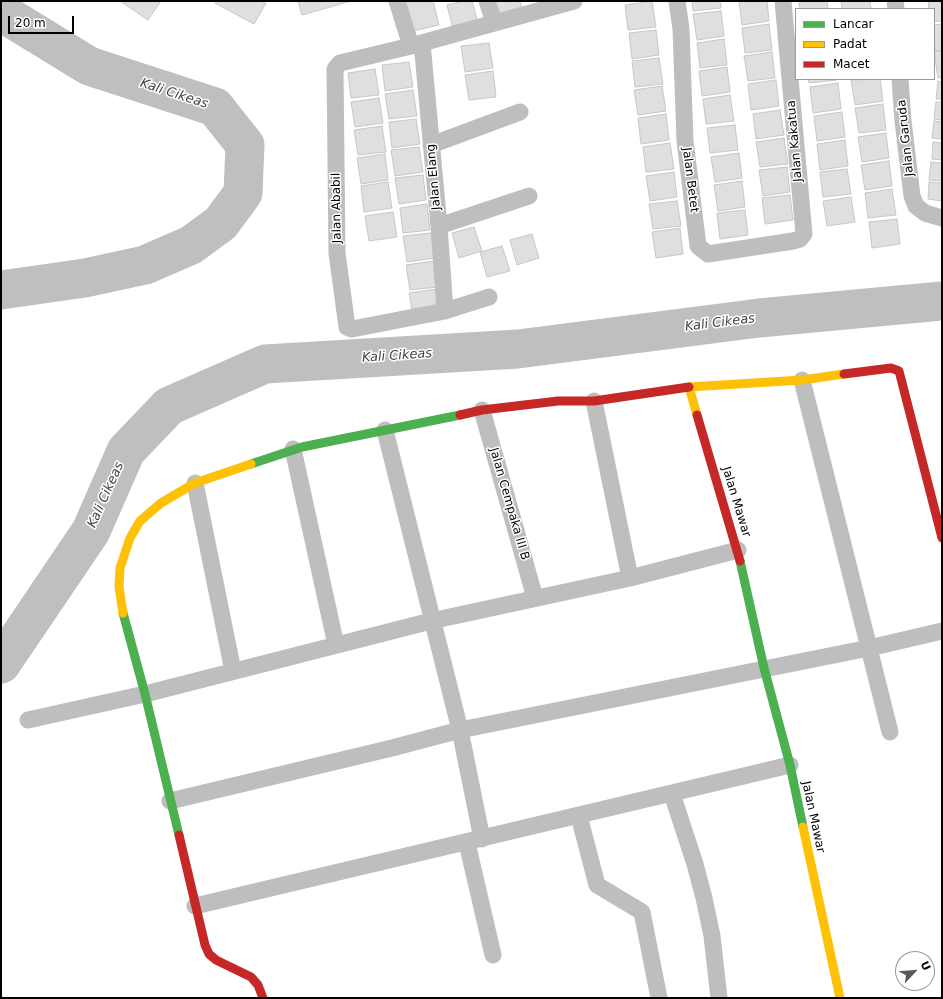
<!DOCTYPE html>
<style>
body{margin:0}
#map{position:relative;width:943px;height:999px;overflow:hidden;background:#fff;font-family:"DejaVu Sans",sans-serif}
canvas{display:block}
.frame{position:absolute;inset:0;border:2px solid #000;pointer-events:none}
.legend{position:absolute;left:795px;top:8px;width:140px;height:72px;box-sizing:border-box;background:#fff;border:1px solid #999;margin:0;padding:5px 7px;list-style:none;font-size:12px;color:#000}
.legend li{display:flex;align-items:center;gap:8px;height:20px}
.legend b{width:20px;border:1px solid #999}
.north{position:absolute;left:895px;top:951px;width:40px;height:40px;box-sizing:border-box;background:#fff;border:1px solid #999;border-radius:50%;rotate:64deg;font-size:11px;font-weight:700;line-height:16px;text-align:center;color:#000}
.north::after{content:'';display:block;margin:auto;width:14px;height:18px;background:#595959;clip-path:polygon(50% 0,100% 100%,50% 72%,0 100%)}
.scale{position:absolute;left:8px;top:16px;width:66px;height:18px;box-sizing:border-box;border:2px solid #000;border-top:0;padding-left:5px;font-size:12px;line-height:14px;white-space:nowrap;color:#000;-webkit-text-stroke:3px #fff;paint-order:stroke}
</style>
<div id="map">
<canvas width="943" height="999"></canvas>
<div class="frame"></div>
<ul class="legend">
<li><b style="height:5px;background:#4caf50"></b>Lancar</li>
<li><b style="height:5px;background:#ffc107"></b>Padat</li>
<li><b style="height:5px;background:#c62828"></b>Macet</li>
</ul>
<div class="north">U</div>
<div class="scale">20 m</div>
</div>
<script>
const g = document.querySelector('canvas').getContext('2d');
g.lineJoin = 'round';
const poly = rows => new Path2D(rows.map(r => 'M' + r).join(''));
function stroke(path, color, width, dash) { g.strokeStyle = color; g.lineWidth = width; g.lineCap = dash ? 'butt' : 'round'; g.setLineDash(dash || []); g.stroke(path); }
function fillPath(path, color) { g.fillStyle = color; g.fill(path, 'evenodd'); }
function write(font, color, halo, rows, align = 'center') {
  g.font = font + ' "DejaVu Sans",sans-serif'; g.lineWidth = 3; g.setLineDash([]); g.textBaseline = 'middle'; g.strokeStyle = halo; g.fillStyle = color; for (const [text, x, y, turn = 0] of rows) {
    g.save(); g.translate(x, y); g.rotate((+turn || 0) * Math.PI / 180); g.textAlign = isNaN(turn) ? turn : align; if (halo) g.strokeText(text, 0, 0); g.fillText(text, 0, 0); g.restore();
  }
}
const river = poly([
 [1,12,89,66,215,107,245,145,243,193,221,223,191,245,145,265,85,278,1,290],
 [1,664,91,531,126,451,169,406,265,364,518,349,759,318,942,301]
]);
const building = poly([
 [120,1,161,1,148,20,120,1],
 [216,1,262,1,266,3,254,24,215,3,216,1],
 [298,1,351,1,302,15,298,1],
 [405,1,433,1,439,25,413,31,405,1],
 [464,1,472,1,478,23,453,29,447,5,464,1],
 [493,1,520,1,522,9,497,15,493,1],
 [652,1,656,27,628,30,625,5,652,1],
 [692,1,720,1,721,8,693,11,692,1],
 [739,1,767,1,769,21,742,25,739,1],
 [827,1,828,9,800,9,799,2,827,1],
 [841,1,870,1,871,9,842,9,841,1],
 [928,1,942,1,942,21,934,22,934,9,929,9,928,1],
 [721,11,724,36,697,40,693,14,721,11],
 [769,24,772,50,745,53,742,28,769,24],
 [942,24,942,50,935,51,934,25,942,24],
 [656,30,659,55,632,59,629,33,656,30],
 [724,39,727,65,700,68,697,43,724,39],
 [489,43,493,68,465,72,461,46,489,43],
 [942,51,942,77,938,78,934,52,942,51],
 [772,52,775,78,748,81,744,56,772,52],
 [659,58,663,84,635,87,632,61,659,58],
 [409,62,413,87,385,91,382,65,409,62],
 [727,67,730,92,702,96,699,71,727,67],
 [375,69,379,95,351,98,348,73,375,69],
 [493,71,496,97,469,100,465,75,493,71],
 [808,79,836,79,837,80,809,83,808,79],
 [880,79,883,101,855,105,851,80,880,79],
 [776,80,779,106,751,110,748,84,776,80],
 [938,81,942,82,942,99,936,99,938,81],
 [838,83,841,109,813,113,810,87,838,83],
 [662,86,666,111,638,115,634,90,662,86],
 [413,90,417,116,389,119,385,94,413,90],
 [730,95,734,121,706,124,703,99,730,95],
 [379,98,383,123,355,127,351,102,379,98],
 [936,102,942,102,942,120,934,119,936,102],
 [883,104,886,130,859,133,855,108,883,104],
 [780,110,784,135,756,139,753,114,780,110],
 [842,112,845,137,817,141,814,116,842,112],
 [666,114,669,140,641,144,638,118,666,114],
 [416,119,420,144,392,148,389,122,416,119],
 [934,121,942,122,942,139,932,138,934,121],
 [735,125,738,150,710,153,707,128,735,125],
 [382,126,386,152,358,155,354,130,382,126],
 [886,133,889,158,862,162,858,137,886,133],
 [784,138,788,164,760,167,756,142,784,138],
 [845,140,848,166,820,170,817,144,845,140],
 [933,142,942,143,942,160,932,159,933,142],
 [670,143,674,169,646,172,643,147,670,143],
 [419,147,423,172,395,176,391,150,419,147],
 [739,153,742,178,715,182,711,157,739,153],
 [385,154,388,180,361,184,357,158,385,154],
 [889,161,892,186,865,190,861,165,889,161],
 [931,162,942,163,942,181,929,180,931,162],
 [787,167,790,192,763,196,759,170,787,167],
 [847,169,851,194,823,197,820,172,847,169],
 [674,172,677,197,650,201,646,176,674,172],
 [423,175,426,200,399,204,395,178,423,175],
 [742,181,745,207,718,211,714,185,742,181],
 [388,182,392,208,364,212,361,186,388,182],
 [929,182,942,183,942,201,928,199,929,182],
 [892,189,896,215,868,218,865,193,892,189],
 [790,195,793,220,765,224,762,198,790,195],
 [851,197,855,222,827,226,823,201,851,197],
 [677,201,681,226,653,229,649,204,677,201],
 [427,204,430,230,403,233,400,208,427,204],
 [745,210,748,235,720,239,717,213,745,210],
 [393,212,397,237,369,241,365,216,393,212],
 [897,219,900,244,872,248,869,222,897,219],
 [474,227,482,251,459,258,452,233,474,227],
 [680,228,683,254,656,258,652,232,680,228],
 [431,233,435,258,407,262,403,236,431,233],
 [532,234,539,258,517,265,510,240,532,234],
 [502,246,510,271,487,277,480,252,502,246],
 [434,261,438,287,410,290,406,265,434,261],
 [437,289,439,310,413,316,409,293,437,289]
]);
const street = poly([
 [397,1,411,46],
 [487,1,494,22],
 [677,1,681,29,685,141,698,246,708,254,793,241,800,239,804,234,783,1],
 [895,1,896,9],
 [422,43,439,226,445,311],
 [900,79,903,121,912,196,916,206,925,213,942,218],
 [431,145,520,112],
 [439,226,529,196],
 [489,297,445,311,352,329,347,327,337,253,335,69,340,63,411,46,574,1],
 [802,380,890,732],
 [594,401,630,578],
 [482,410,535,598],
 [385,430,460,730,482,839],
 [293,449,336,645],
 [195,483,233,671],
 [28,720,145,694,431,621,630,578,738,550],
 [672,794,695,864,704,898,712,936,719,998],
 [170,801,392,748,460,730,869,648,942,631],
 [579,816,597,885,642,912,659,998],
 [467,843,493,955],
 [195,906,790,765]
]);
const fast = poly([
 [251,464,302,447,460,415],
 [740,561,764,668,790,765,803,827],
 [123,613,145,694,179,835]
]);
const slow = poly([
 [697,415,689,387,802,380,844,374],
 [123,613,119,587,120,568,130,538,140,521,161,503,195,483,251,464],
 [803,827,840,998]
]);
const jam = poly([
 [844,374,891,368,899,371,942,538],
 [460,415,482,410,558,401,594,401,689,387],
 [697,415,740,561],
 [179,835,205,945,209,954,216,960,251,977,258,985,263,998]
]);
const streetNames = [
 ["Jalan Garuda",906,138,-96],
 ["Jalan Kakatua",795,141,-95],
 ["Jalan Elang",434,177,-95],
 ["Jalan Betet",690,180,83],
 ["Jalan Ababil",337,208,-91],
 ["Jalan Mawar",736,502,73],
 ["Jalan Cempaka III B",509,504,74],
 ["Jalan Mawar",813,817,78]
];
const waterNames = [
 ["Kali Cikeas",174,94,18],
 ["Kali Cikeas",720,323,-7],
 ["Kali Cikeas",397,356,-4],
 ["Kali Cikeas",106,495,-66]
];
stroke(river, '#bfbfbf', 39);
fillPath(building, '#dfdfdf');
stroke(building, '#c7c7c7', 1);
stroke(street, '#bebebe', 17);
stroke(fast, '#4caf50', 9);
stroke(slow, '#ffc107', 9);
stroke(jam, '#c62828', 9);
write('12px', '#000', '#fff', streetNames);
write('italic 13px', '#444', '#fff', waterNames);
</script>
